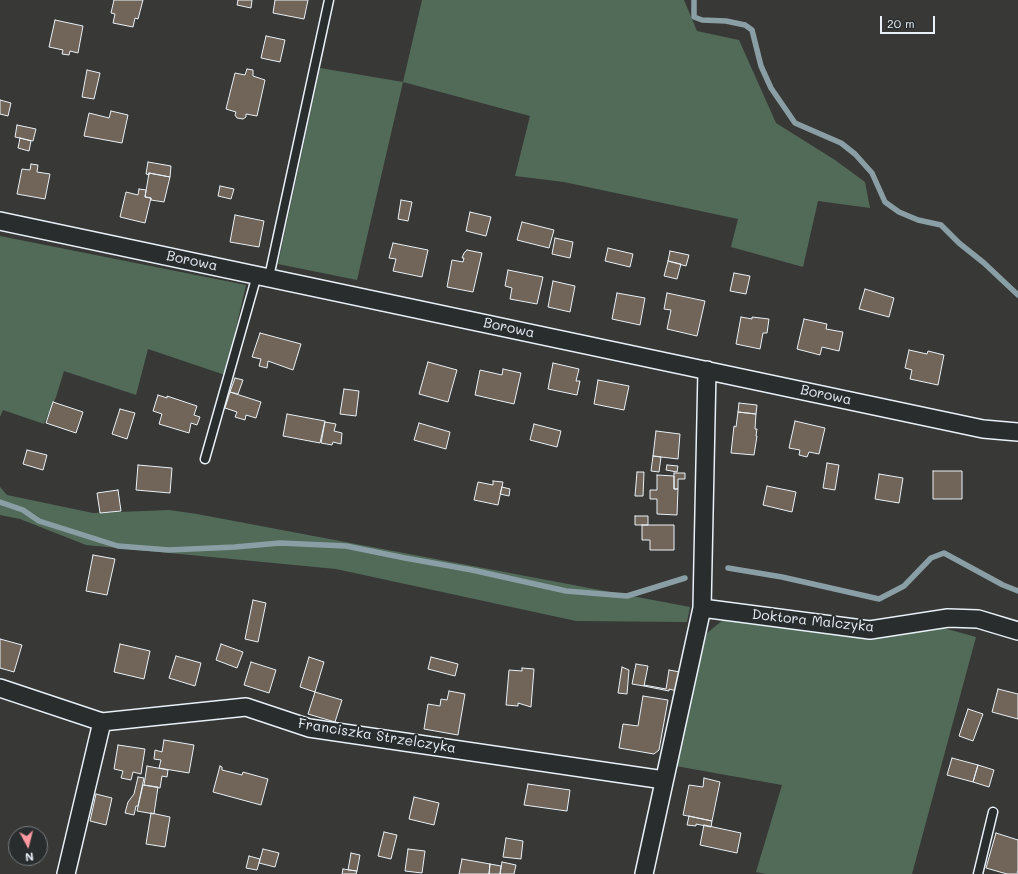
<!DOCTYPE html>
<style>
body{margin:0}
#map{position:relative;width:1018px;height:874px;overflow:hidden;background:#383836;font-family:Mali,sans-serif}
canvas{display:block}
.north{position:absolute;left:8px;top:826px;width:40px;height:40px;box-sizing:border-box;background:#2a2d2e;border:1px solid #767b7f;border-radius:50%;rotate:173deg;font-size:11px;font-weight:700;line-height:16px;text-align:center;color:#e8f1f8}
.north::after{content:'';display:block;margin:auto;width:14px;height:18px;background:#ff9aa2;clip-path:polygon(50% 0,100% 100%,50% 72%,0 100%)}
.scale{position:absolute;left:880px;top:16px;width:55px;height:18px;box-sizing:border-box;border:2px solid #e8f1f8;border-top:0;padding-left:5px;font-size:12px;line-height:14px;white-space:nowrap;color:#e8f1f8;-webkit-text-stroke:3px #2a2d2e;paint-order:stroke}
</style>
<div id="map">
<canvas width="1018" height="874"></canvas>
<div class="north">N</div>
<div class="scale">20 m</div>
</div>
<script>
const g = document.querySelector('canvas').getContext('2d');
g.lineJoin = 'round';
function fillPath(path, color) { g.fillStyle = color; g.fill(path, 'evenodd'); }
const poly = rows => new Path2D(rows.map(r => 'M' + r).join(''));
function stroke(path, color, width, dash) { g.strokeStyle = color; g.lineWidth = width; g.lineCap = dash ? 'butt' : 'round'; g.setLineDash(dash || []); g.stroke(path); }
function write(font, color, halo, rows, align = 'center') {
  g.font = font + ' Mali,sans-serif'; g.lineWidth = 4; g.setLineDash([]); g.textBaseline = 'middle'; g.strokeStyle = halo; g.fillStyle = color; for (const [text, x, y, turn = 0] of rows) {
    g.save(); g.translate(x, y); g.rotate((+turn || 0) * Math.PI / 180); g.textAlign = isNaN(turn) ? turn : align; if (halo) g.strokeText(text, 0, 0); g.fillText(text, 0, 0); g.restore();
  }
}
const green = poly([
 [422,0,684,0,697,31,739,40,776,123,835,160,865,182,870,208,818,201,803,267,731,247,738,219,564,182,515,176,530,116,403,82,357,280,278,264,320,68,403,82],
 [0,236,246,285,225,375,148,349,136,395,64,371,56,397,44,424,3,410,0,417],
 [0,487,7,495,93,513,169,510,197,514,690,607,687,622,576,621,336,569,86,545,20,519,0,515],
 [723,620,871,637,940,627,976,637,912,874,766,874,756,872,782,785,670,765,707,633]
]);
const stream = poly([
 [694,0,694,17,702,20,726,21,745,25,752,30,761,66,771,88,795,123,841,143,855,154,872,173,885,202,899,212,918,220,941,225,959,243,984,263,1018,295],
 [0,502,23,510,39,521,118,546,169,550,235,547,280,543,346,546,405,558,472,570,566,591,627,596,685,578],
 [728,568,782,577,879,599,904,586,931,558,944,553,1003,585,1018,591]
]);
const building = poly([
 [114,0,143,0,138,19,135,18,133,27,113,23,115,14,111,13,114,0],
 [238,0,252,0,251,8,237,5,238,0],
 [275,0,308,0,304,19,273,13,275,0],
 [55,20,83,26,78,53,70,51,69,55,62,54,63,50,49,47,55,20],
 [266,36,285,40,280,62,261,58,266,36],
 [247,69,253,70,253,76,265,80,257,116,246,114,246,117,243,119,237,118,235,115,236,112,226,109,235,73,245,75,247,69],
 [87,70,100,73,94,99,82,97,87,70],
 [0,100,11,103,8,116,0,114,0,100],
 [111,111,128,115,122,143,84,136,89,113,109,118,111,111],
 [17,125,36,129,33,141,15,137,17,125],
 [20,138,31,141,29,151,18,148,20,138],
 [148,162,171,166,170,177,149,173,149,175,146,174,148,162],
 [31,164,38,165,37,172,50,174,45,199,17,194,22,169,30,170,31,164],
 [149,173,170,177,164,202,151,200,151,198,145,197,149,173],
 [220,186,234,189,231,199,218,196,220,186],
 [139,189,146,190,145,197,151,198,145,223,120,217,126,192,138,195,139,189],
 [401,200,412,202,408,221,398,219,401,200],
 [470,212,491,217,486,236,466,231,470,212],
 [235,215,264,221,259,247,230,242,235,215],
 [522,222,554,230,549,248,517,240,522,222],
 [555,238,573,242,570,258,552,254,555,238],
 [393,243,428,250,422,277,393,271,396,259,389,258,393,243],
 [608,248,633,254,630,267,605,261,608,248],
 [467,250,482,253,473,292,447,287,452,260,463,262,464,258,462,258,464,253,467,250],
 [670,251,689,255,686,266,668,261,670,251],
 [668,261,681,264,677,279,664,276,668,261],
 [508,270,543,277,537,304,510,299,512,288,505,286,508,270],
 [734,273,750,276,746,294,730,291,734,273],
 [553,281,575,286,570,312,548,307,553,281],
 [865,289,894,298,889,317,859,309,865,289],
 [617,293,645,298,640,325,612,319,617,293],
 [667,293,705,301,697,336,667,329,671,310,664,309,667,293],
 [741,317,752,319,752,317,769,319,767,333,763,333,760,349,736,344,741,317],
 [804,319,827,324,826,329,843,332,839,351,822,347,820,355,797,349,804,319],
 [260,333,301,344,293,370,268,361,267,368,259,366,261,359,252,357,260,333],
 [909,350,927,354,928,351,944,355,938,385,910,379,912,370,905,368,909,350],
 [428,362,457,370,448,402,419,394,428,362],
 [553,363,579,369,576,381,580,381,577,395,548,389,553,363],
 [503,369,521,373,514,404,475,395,480,370,502,375,503,369],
 [235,378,243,380,238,394,230,392,235,378],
 [598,380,629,386,624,410,594,404,598,380],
 [344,389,359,391,356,416,340,414,344,389],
 [230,392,261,402,256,418,246,415,245,420,235,417,237,412,225,408,230,392],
 [158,395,167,398,167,396,197,406,194,415,200,417,197,425,191,423,189,433,159,424,162,414,153,411,158,395],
 [53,402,83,412,76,433,46,423,53,402],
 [739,403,757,405,756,414,738,412,739,403],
 [120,409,135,413,127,439,112,434,120,409],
 [738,412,756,414,755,429,757,429,756,436,757,436,754,455,731,453,734,426,736,427,738,412],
 [287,414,325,421,320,443,283,436,287,414],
 [795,421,825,428,819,454,809,452,807,457,799,455,800,450,789,448,795,421],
 [325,422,336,424,334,431,342,433,341,444,333,442,332,445,321,443,325,422],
 [419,423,450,432,446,449,414,440,419,423],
 [534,424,561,431,557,447,530,440,534,424],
 [656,431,680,434,678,459,653,456,656,431],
 [27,450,47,455,43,470,23,464,27,450],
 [653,456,661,457,659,472,651,471,653,456],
 [827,463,839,465,835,490,823,488,827,463],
 [138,465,172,468,170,493,136,490,138,465],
 [667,465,678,466,677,472,666,470,667,465],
 [933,471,962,471,962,499,933,499,933,471],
 [637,472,644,472,643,496,635,496,637,472],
 [674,473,685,473,685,479,678,479,678,489,674,489,674,473],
 [879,474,903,478,899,503,875,499,879,474],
 [657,475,674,476,674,489,678,489,677,515,657,514,657,499,650,499,650,490,657,490,657,475],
 [493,481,503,482,498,505,474,500,478,482,493,485,493,481],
 [767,486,796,492,792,512,763,505,767,486],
 [502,487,510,489,509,496,500,494,502,487],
 [118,490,121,511,100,513,97,493,118,490],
 [635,516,648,516,648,525,635,525,635,516],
 [642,525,674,525,674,550,650,550,650,540,642,540,642,525],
 [93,555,115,559,107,595,86,591,93,555],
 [253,600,266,603,258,642,245,639,253,600],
 [0,639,22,645,14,672,0,668,0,639],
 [120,644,150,651,144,679,114,672,120,644],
 [221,644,243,652,237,668,216,660,221,644],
 [176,656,201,663,195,686,169,678,176,656],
 [309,657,324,662,315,692,300,687,309,657],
 [431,657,458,664,455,676,428,669,431,657],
 [251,662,276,670,269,693,244,685,251,662],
 [636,664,648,666,644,686,632,684,636,664],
 [622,667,629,670,627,694,618,693,622,667],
 [522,668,534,669,531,707,518,703,518,706,506,705,509,670,522,671,522,668],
 [669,670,680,672,677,691,669,689,669,691,644,686,644,685,666,689,669,670],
 [998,689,1018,694,1018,719,992,712,998,689],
 [449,691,465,694,458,735,424,729,428,704,440,706,441,699,447,700,449,691],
 [315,692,342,700,335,722,308,714,315,692],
 [643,696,668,700,659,750,654,754,619,748,623,724,638,726,643,696],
 [968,709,983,714,973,741,959,736,968,709],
 [164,740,194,745,189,773,159,768,161,760,154,759,155,750,162,752,164,740],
 [118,745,145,749,141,774,133,772,131,780,121,778,123,771,114,769,118,745],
 [952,758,978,765,973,782,947,775,952,758],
 [978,765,994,770,989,787,973,782,978,765],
 [147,766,168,770,167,777,162,776,160,788,144,785,147,766],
 [220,766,222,767,222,770,242,775,243,772,268,779,261,805,213,792,220,766],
 [138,777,144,778,138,806,136,806,134,815,125,813,128,802,134,794,138,777],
 [704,778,720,782,712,821,683,815,689,785,703,787,704,778],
 [528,784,570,790,567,811,524,805,528,784],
 [143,785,158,787,154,814,137,811,143,785],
 [96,794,112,798,106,825,90,821,96,794],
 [414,797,439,803,434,825,409,819,414,797],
 [151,813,170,817,165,847,146,844,151,813],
 [689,816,712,821,711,827,696,824,696,826,687,825,689,816],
 [704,825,741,833,737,853,700,845,704,825],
 [384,832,397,835,391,859,378,856,384,832],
 [996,833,1018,840,1018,870,1017,874,1007,874,986,868,996,833],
 [506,838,523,841,521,859,503,857,506,838],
 [263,849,279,853,275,867,259,863,263,849],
 [408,849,425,851,422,873,405,871,408,849],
 [351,853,360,855,357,871,348,870,351,853],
 [249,856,260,859,257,870,246,868,249,856],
 [462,859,490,864,489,874,459,874,462,859],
 [502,862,516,865,514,874,500,874,502,862],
 [490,864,501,866,500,874,489,874,490,864],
 [343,869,357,871,356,874,342,874,343,869]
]);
const lane = poly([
 [269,277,329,0],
 [205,459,257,275],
 [978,874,993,812]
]);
const street = poly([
 [0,221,983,429,1018,432],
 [702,608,870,630,948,618,978,619,1018,631],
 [0,688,102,722,246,707,309,728,664,780],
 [66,874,102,722],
 [644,874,702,608,707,370]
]);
const streetNames = [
 ["Borowa",192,261,12],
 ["Borowa",509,328,12],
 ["Borowa",826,395,12],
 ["Doktora Malczyka",813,621,6],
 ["Franciszka Strzelczyka",377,736,9]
];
fillPath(green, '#526b59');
stroke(stream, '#8a9fa5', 5.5);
fillPath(building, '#716458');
stroke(building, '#e8f1f8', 1);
stroke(lane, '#e8f1f8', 11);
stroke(street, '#e8f1f8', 20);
stroke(lane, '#2a2d2e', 8);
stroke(street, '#2a2d2e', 17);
write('14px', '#e8f1f8', '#2a2d2e', streetNames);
</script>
